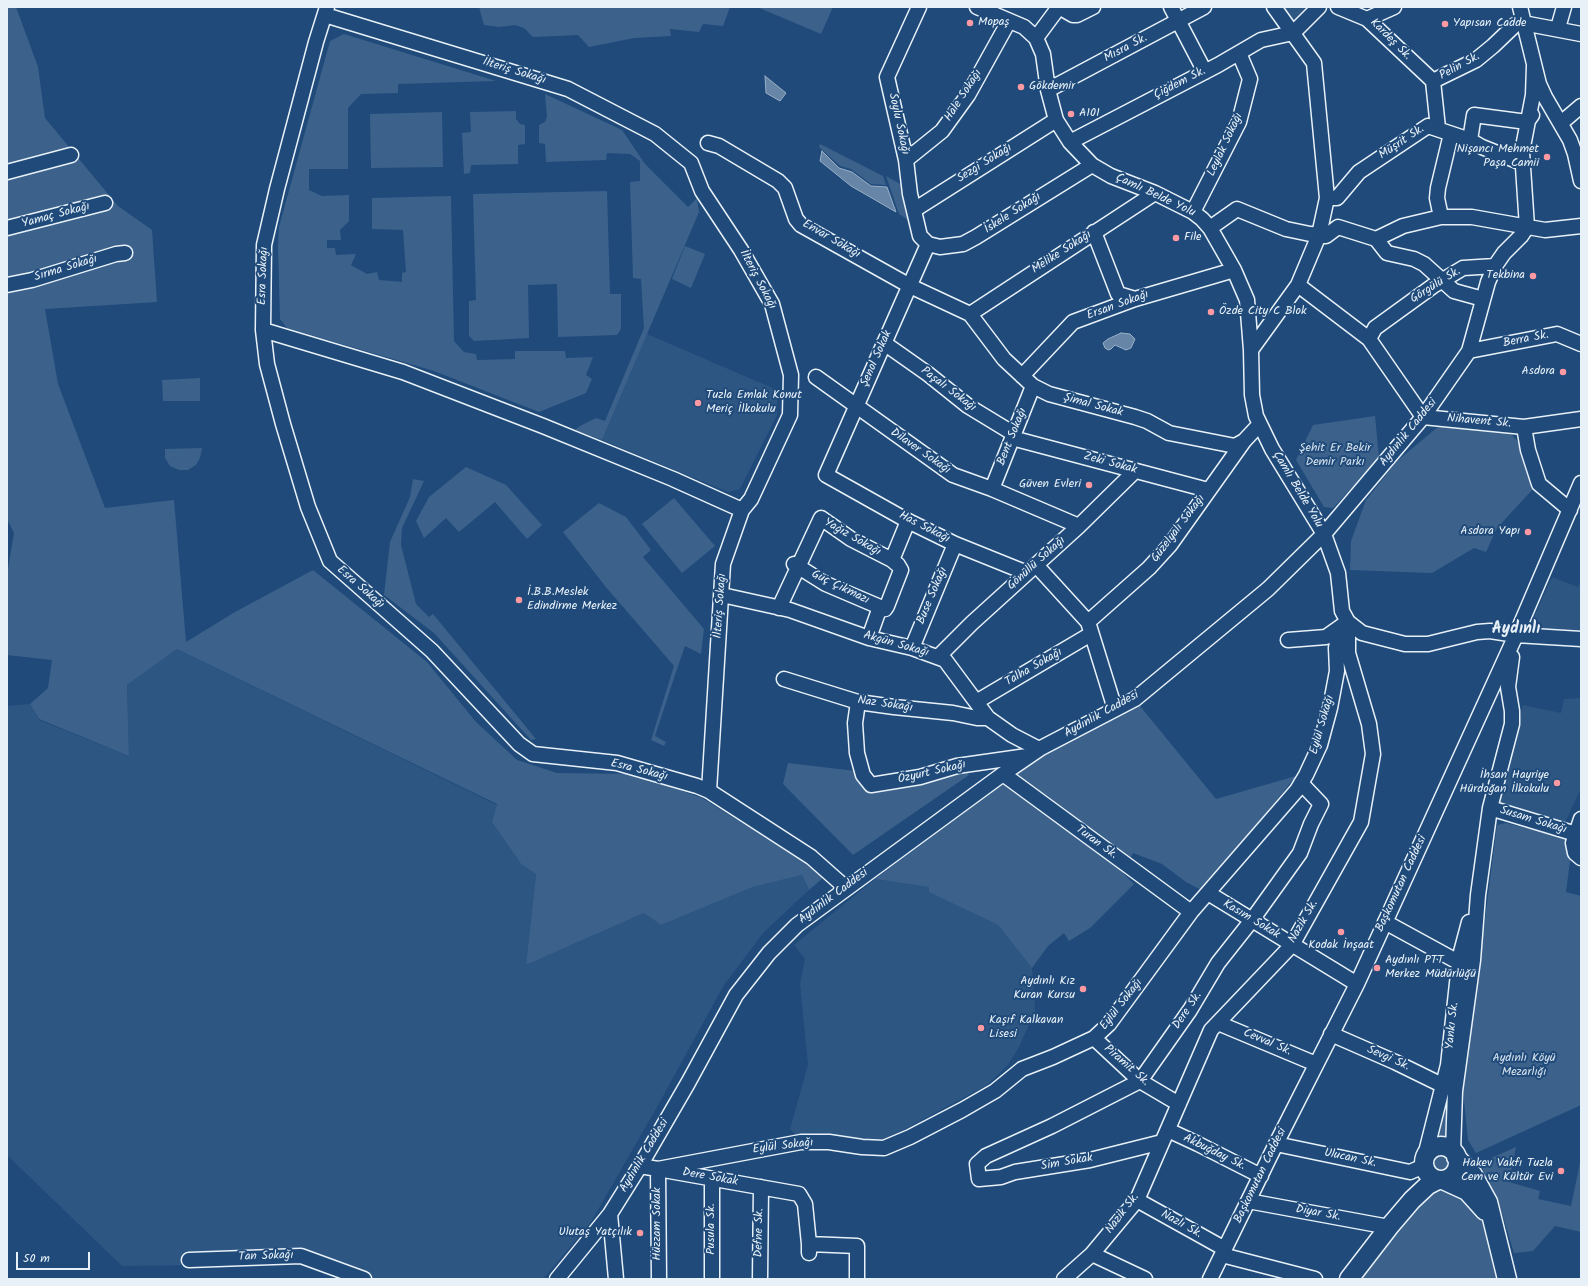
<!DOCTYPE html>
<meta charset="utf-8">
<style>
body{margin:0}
#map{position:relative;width:1588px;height:1286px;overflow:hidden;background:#1f4a7a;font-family:Kalam,sans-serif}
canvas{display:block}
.frame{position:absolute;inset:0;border:8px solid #e8f1f8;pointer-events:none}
.scale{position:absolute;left:16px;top:1252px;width:74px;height:18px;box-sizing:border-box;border:2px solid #e8f1f8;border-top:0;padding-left:5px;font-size:12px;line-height:14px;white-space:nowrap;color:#e8f1f8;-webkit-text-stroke:3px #1f4a7a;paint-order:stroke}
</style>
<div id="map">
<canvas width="1588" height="1286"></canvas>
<div class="frame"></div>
<div class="scale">50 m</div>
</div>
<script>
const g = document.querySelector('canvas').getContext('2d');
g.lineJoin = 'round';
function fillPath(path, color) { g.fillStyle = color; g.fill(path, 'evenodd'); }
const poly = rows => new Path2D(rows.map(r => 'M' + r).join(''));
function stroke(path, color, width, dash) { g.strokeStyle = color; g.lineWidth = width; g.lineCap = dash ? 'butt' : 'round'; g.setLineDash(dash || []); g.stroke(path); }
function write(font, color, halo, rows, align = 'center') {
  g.font = font + ' Kalam,sans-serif'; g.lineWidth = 4; g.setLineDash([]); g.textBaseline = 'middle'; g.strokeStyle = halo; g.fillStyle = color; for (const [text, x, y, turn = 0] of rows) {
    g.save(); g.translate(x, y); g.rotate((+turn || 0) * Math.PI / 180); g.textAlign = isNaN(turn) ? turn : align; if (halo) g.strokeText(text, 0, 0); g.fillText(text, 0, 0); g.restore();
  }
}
const built = poly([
 [1278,7,1314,7,1288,32],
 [647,334,777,390,777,415,740,489,728,492,602,440],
 [1552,577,1578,587,1581,581,1581,633,1528,630],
 [177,649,497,805,492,822,521,864,536,874,526,965,644,913,661,925,753,887,802,875,809,890,764,932,724,985,657,1107,591,1222,544,1278,348,1279,295,1264,122,1266,9,1157,7,1157,7,706,30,704,39,720,129,756,127,685],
 [1581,698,1581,788,1564,825,1496,803,1523,705,1561,713,1564,699],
 [875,879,929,887,930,892,998,925,1032,968,1035,1011,1020,1045,1008,1065,987,1085,905,1129,880,1141,795,1134,790,1129,808,1065,800,984,805,959,794,945]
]);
const green = poly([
 [7,7,16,7,38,67,45,118,118,206,152,230,157,302,45,309,58,384,105,508,174,500,186,642,235,612,313,570,427,662,476,722,517,760,557,773,634,774,702,798,806,863,823,878,809,890,802,875,753,887,661,925,644,913,526,965,536,874,521,864,492,822,497,804,177,649,127,685,129,756,39,719,30,704,48,688,52,660,7,655,7,575,14,533,7,519],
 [479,7,730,7,723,26,703,24,699,32,670,29,671,36,634,38,589,47,578,35,533,37,524,28,515,25,499,27,484,25],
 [757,7,833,7,821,34],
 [344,34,496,81,398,84,398,93,361,94,348,108,348,169,309,169,309,190,322,196,349,195,349,221,340,230,341,240,327,240,327,248,335,248,336,255,356,254,351,265,367,274,377,272,379,280,402,282,402,273,406,272,403,230,372,229,372,198,451,196,454,341,464,352,476,354,477,360,515,359,515,351,565,351,566,358,593,357,586,375,592,379,586,393,539,412,434,371,287,328,280,319,278,248,279,227,330,41],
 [545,94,622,130,645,164,688,207,697,198,699,212,602,440,575,430,580,426,596,418,605,421,644,328,641,279,633,278,630,182,640,181,640,161,630,154,607,153,606,160,546,162,545,144,539,143,539,125,545,122,547,117],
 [516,111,516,119,520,124,525,125,525,144,518,145,518,164,471,165,470,173,464,174,462,133,471,132,470,112],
 [442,112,443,167,371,168,370,114],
 [820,144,883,176,886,185,871,184,851,169,840,166,819,147],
 [886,176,902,185,911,222,899,214],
 [607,191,610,294,621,294,621,329,617,335,558,337,557,284,528,285,529,338,474,341,469,336,469,301,476,300,473,194],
 [685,246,705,254,691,288,672,279],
 [200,378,200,401,163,401,162,380],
 [1375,416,1379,458,1333,508,1324,507,1296,460,1313,425],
 [1439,426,1510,433,1519,443,1520,452,1534,488,1497,528,1486,552,1474,548,1432,573,1350,570,1351,541,1366,500,1397,461],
 [202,448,200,458,196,465,188,470,179,470,170,466,165,458,165,449],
 [466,467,506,485,542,525,527,539,495,502,459,532,446,518,424,538,416,521,429,497],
 [413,479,424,481,402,528,401,545,416,604,429,617,433,614,536,739,531,740,434,633,384,595,390,542,410,497],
 [674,498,715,546,682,573,642,524],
 [599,503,626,517,651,550,643,557,704,629,701,654,685,646,677,669,655,736,666,742,664,746,651,740,674,666,605,586,563,532],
 [1140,706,1216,799,1296,776,1203,891,1186,882,1162,864,1133,853,1123,873,1134,884,1090,928,1069,941,1064,933,1048,946,1032,968,998,925,929,892,929,887,875,879,1044,754],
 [788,763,856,771,873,792,965,769,969,775,853,855,783,784],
 [1506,823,1564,838,1570,861,1566,892,1581,896,1581,1105,1476,1153,1468,1140,1463,1091,1497,825],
 [1448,1084,1451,1144,1444,1141,1433,1142],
 [1516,1147,1509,1182,1540,1191,1538,1199,1571,1206,1581,1158,1581,1232,1555,1226,1533,1251,1514,1253,1501,1210,1480,1163],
 '1431 1162a10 10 0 1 1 20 0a10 10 0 1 1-20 0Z',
 [1443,1190,1460,1193,1477,1208,1489,1234,1499,1279,1359,1279,1417,1201]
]);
const water = poly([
 [765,76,786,93,780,101,766,93,765,76],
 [822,151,839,168,852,172,871,186,887,187,896,212,851,186,820,161,822,151],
 [1121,333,1130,334,1135,339,1131,348,1126,350,1115,345,1111,349,1108,350,1105,348,1103,343,1108,339,1121,333]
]);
const minor = poly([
 [327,7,316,42,277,189,264,245,263,330,267,364,283,424,308,507,330,561,432,651,519,744,533,754,617,763,697,786,709,791,811,857,846,888],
 [919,7,887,77,906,160,910,194,920,236,928,244,940,247,963,244,976,237,1092,165],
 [977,7,1024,27,1036,38,1043,54,1048,90,1056,120,1070,142,1092,165,1111,176,1155,193,1193,212,1202,219,1210,228,1234,270,1247,300,1251,350,1252,395,1256,416,1272,449,1324,534,1338,573,1342,611,1348,622,1362,633,1405,644,1428,644,1477,632,1490,631,1516,635,1581,639],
 [1059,7,1073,15,1077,15,1093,7],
 [1171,7,1205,72],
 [1338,7,1367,19],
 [1394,7,1367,19,1433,81],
 [1520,7,1539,84,1545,97,1570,140,1575,154,1581,181],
 [325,15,568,89,655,134,691,163,702,191,741,250,772,304,791,375,790,415,751,499,742,510,723,564,709,791],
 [1558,28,1564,7],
 [1036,38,1059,7],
 [1048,90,1204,7],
 [1561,123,1581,106],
 [1438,128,1433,81,1476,60,1493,46,1515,25,1523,23,1581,34],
 [1470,140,1474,115,1527,122,1532,115],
 [1070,142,1218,65,1261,40,1293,33,1319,7],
 [708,143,719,146,778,181,785,188,796,219,801,225,910,286,970,314,1004,359,1033,386,1049,394,1135,417,1147,421,1169,433,1235,446,1244,441],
 [906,160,942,131,968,95,1009,21],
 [7,172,71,155],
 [1327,198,1337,198,1359,172,1428,126,1470,140,1482,147,1522,163],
 [914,210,1056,120],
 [1193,212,1239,122,1250,79,1239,53],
 [1441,217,1437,198,1438,188,1451,134],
 [7,228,105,203],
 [1210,228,1237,209,1286,229,1310,234,1326,236,1338,227,1376,239,1387,253,1414,259,1424,264,1454,291,1483,299],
 [1094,232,1118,294,1135,299],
 [1376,239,1403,226,1441,217,1472,217,1545,230,1581,226],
 [928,244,826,475,908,521,955,544,1027,573],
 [7,285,32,280,116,254,125,253],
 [1298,285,1369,339,1423,417,1524,427,1581,419],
 [970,314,1155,193],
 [263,330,403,372,543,426,673,479,742,510],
 [1369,339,1375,328,1433,286,1463,268,1495,266],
 [884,343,928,374,968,406,1014,434],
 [1251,350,1298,285,1319,235,1327,198,1314,63,1274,7],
 [1469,351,1557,334,1581,344],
 [1022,376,1073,322,1135,299,1234,270],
 [816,377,953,475,992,489,1079,526],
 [1524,427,1528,450,1539,484,1570,510],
 [1012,438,1208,490],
 [992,489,1033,386],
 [794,564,826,584,880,607,869,638],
 [1036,565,1088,622,1115,709],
 [722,595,790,610,869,638,912,648,945,660,988,718,1012,735,1039,749],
 [880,607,885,609,887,606,901,570,898,565,892,560],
 [779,608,821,518,851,539,892,560,908,521],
 [1088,622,1149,568,1170,545,1244,441,1259,425],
 [1288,640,1326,637,1343,625],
 [912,648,955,544],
 [938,657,972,623,1079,526,1135,471],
 [784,679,858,702,894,707,953,713,977,718,988,718],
 [858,702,855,723,857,753,863,775,871,785,920,777,957,766,1027,756],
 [976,702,1091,634],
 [1003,774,1191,912],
 [1490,808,1576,834],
 [1581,819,1573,843,1575,853,1581,858],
 [1208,893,1357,984],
 [1385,922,1460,963],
 [1218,1023,1316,1064],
 [1331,1034,1395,1062,1444,1086],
 [1094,1038,1140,1081,1179,1104],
 [1168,1130,1198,1144,1261,1176],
 [1162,1142,1090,1160,1015,1172,1001,1177,979,1179,977,1164,986,1156,1052,1126,1140,1081,1190,1010,1218,963,1252,920,1300,853,1311,824,1321,804,1301,783],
 [1276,1144,1410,1172,1424,1166],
 [1453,1152,1455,1091,1473,960,1478,895,1490,808,1512,724,1512,711,1508,687,1512,657],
 [1425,1156,1448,1065,1460,956,1469,922],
 [640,1166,658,1169,801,1142,829,1142,862,1147,884,1148,910,1137,962,1110,995,1091,1022,1069,1053,1057,1094,1038,1109,1024,1191,912,1297,790,1306,775,1320,745,1330,708,1337,671,1336,648,1338,637,1348,622],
 [712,1179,712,1279],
 [1137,1200,1225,1249],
 [1248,1201,1389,1227],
 [610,1214,616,1279],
 [809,1244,857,1246,857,1279],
 [1092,1254,1145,1279],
 [1222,1255,1315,1279],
 [189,1260,301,1256,364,1279],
 [557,1279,610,1214,640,1166,688,1083,736,995,769,953,797,925,1003,774,1041,748,1135,699,1268,589,1324,534,1423,417,1469,351,1488,282,1495,266,1504,253,1521,236,1527,227,1522,152,1533,95,1534,66],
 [659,1279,658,1169,799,1194,805,1204,809,1244,809,1253],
 [760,1279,761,1187],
 [1064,1279,1092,1254,1137,1200,1211,1030,1292,945,1361,822,1373,754,1369,724,1348,653,1348,622],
 [1210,1279,1276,1144,1357,984,1516,635,1581,483]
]);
const major = poly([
 '1424 1163a17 17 0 1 1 34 0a17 17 0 1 1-34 0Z',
 [1456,1157,1473,1175,1488,1202,1507,1279],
 [1443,1180,1467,1191,1485,1211],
 [1349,1279,1389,1227,1412,1200,1428,1185,1438,1180]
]);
const markers = [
 [970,23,4,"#ff9aa2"],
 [1445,24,4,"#ff9aa2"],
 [1021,87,4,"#ff9aa2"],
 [1071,114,4,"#ff9aa2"],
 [1547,157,4,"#ff9aa2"],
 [1176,238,4,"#ff9aa2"],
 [1533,276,4,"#ff9aa2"],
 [1211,312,4,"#ff9aa2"],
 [1563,372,4,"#ff9aa2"],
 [698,403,4,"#ff9aa2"],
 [1089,485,4,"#ff9aa2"],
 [1528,532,4,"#ff9aa2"],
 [519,600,4,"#ff9aa2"],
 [1557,783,4,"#ff9aa2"],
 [1341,932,4,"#ff9aa2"],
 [1377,968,4,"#ff9aa2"],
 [1083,989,4,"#ff9aa2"],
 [981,1028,4,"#ff9aa2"],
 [1561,1171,4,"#ff9aa2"],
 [640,1233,4,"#ff9aa2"]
];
const poiNames = [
 ["Mopaş",978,23],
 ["Yapısan Cadde",1453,24],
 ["Gökdemir",1029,87],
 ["A101",1079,114],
 ["Nişancı Mehmet",1539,150,"right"],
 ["Paşa Camii",1539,164,"right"],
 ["File",1184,238],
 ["Tekbina",1525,276,"right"],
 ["Özde City C Blok",1219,312],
 ["Asdora",1555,372,"right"],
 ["Tuzla Emlak Konut",706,396],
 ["Meriç İlkokulu",706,410],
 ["Güven Evleri",1081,485,"right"],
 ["Asdora Yapı",1520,532,"right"],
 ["İ.B.B.Meslek",527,593],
 ["Edindirme Merkez",527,607],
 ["İhsan Hayriye",1549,776,"right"],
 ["Hürdoğan İlkokulu",1549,790,"right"],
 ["Kodak İnşaat",1341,946,"center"],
 ["Aydınlı PTT",1385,961],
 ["Merkez Müdürlüğü",1385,975],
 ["Aydınlı Kız",1075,982,"right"],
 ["Kuran Kursu",1075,996,"right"],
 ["Kaşıf Kalkavan",989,1021],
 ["Lisesi",989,1035],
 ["Hakev Vakfı Tuzla",1553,1164,"right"],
 ["Cem ve Kültür Evi",1553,1178,"right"],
 ["Ulutaş Yatçılık",632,1233,"right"]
];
const streetNames = [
 ["Kardeş Sk.",1390,40,45],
 ["Mısra Sk.",1126,49,-28],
 ["Pelin Sk.",1460,67,-29],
 ["İlteriş Sokağı",514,72,17],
 ["Çiğdem Sk.",1180,84,-27],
 ["Hale Sokağı",964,96,-57],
 ["Soylu Sokağı",898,124,78],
 ["Müşrit Sk.",1402,143,-34],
 ["Leylak Sokağı",1226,145,-65],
 ["Sezgi Sokağı",985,164,-32],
 ["Çamlı Belde Yolu",1155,196,25],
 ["İskele Sokağı",1013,214,-33],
 ["Yamaç Sokağı",56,216,-15],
 ["Envar Sokağı",831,240,30],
 ["Melike Sokağı",1062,253,-33],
 ["Sırma Sokağı",66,269,-17],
 ["Esra Sokağı",264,276,-88],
 ["İlteriş Sokağı",757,280,62],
 ["Görgülü Sk.",1436,286,-32],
 ["Ersan Sokağı",1118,306,-20],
 ["Berra Sk.",1526,340,-11],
 ["Şenol Sokak",877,359,-66],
 ["Paşalı Sokağı",948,390,37],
 ["Şimal Sokak",1093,406,15],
 ["Nihavent Sk.",1479,422,5],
 ["Aydınlık Caddesi",1409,433,-51],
 ["Bent Sokağı",1013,437,-68],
 ["Dilaver Sokağı",920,452,35],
 ["Zeki Sokak",1110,464,15],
 ["Çamlı Belde Yolu",1297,490,59],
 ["Has Sokağı",924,528,27],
 ["Güzelyalı Sokağı",1179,529,-53],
 ["Yağız Sokağı",852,538,30],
 ["Gönüllü Sokağı",1037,564,-42],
 ["Esra Sokağı",360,588,41],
 ["Güç Çıkmazı",840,588,26],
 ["Buse Sokağı",933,596,-67],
 ["İlteriş Sokağı",721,606,-86],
 ["Akgün Sokağı",896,645,16],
 ["Talha Sokağı",1034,668,-30],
 ["Naz Sokağı",885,705,8],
 ["Aydınlık Caddesi",1102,715,-29],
 ["Eylül Sokağı",1323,725,-74],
 ["Esra Sokağı",639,771,14],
 ["Özyurt Sokağı",932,773,-13],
 ["Susam Sokağı",1533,821,17],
 ["Turan Sk.",1096,843,36],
 ["Başkomutan Caddesi",1402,884,-65],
 ["Aydınlık Caddesi",834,897,-37],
 ["Kasım Sokak",1251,920,31],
 ["Nazik Sk.",1304,922,-60],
 ["Eylül Sokağı",1122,1005,-52],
 ["Dere Sk.",1188,1011,-56],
 ["Yankı Sk.",1453,1026,-84],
 ["Cevval Sk.",1267,1043,23],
 ["Sevgi Sk.",1388,1059,24],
 ["Piramit Sk.",1126,1066,41],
 ["Eylül Sokağı",783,1147,-7],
 ["Akbuğday Sk.",1214,1153,26],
 ["Aydınlık Caddesi",645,1156,-59],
 ["Ulucan Sk.",1350,1159,12],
 ["Sim Sokak",1067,1163,-10],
 ["Başkomutan Caddesi",1261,1176,-64],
 ["Dere Sokak",710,1178,10],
 ["Nazik Sk.",1123,1214,-53],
 ["Diyar Sk.",1318,1214,10],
 ["Hüzzam Sokak",658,1224,-90],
 ["Nazlı Sk.",1181,1225,29],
 ["Pusula Sk.",712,1229,-90],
 ["Defne Sk.",760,1233,-89],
 ["Tan Sokağı",266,1257,-2]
];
const parkNames = [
 ["Şehit Er Bekir",1335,449],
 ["Demir Parkı",1335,463],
 ["Aydınlı Köyü",1524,1059],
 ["Mezarlığı",1524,1073]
];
const districtNames = [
 ["Aydınlı",1516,630]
];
fillPath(built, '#2e5683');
fillPath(green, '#3c628c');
fillPath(water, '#6685a7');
stroke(water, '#9ab0c7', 1);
stroke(minor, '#e8f1f8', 17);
stroke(major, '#e8f1f8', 21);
stroke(minor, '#1f4a7a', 14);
stroke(major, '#1f4a7a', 18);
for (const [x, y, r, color] of markers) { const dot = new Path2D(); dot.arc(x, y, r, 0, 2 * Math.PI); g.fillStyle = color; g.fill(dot); stroke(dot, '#1f4a7a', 1.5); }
write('12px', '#e8f1f8', '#1f4a7a', poiNames, 'left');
write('12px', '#e8f1f8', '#1f4a7a', streetNames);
write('12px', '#d7e3ed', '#1f4a7a', parkNames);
write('bold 16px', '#e8f1f8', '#1f4a7a', districtNames);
</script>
